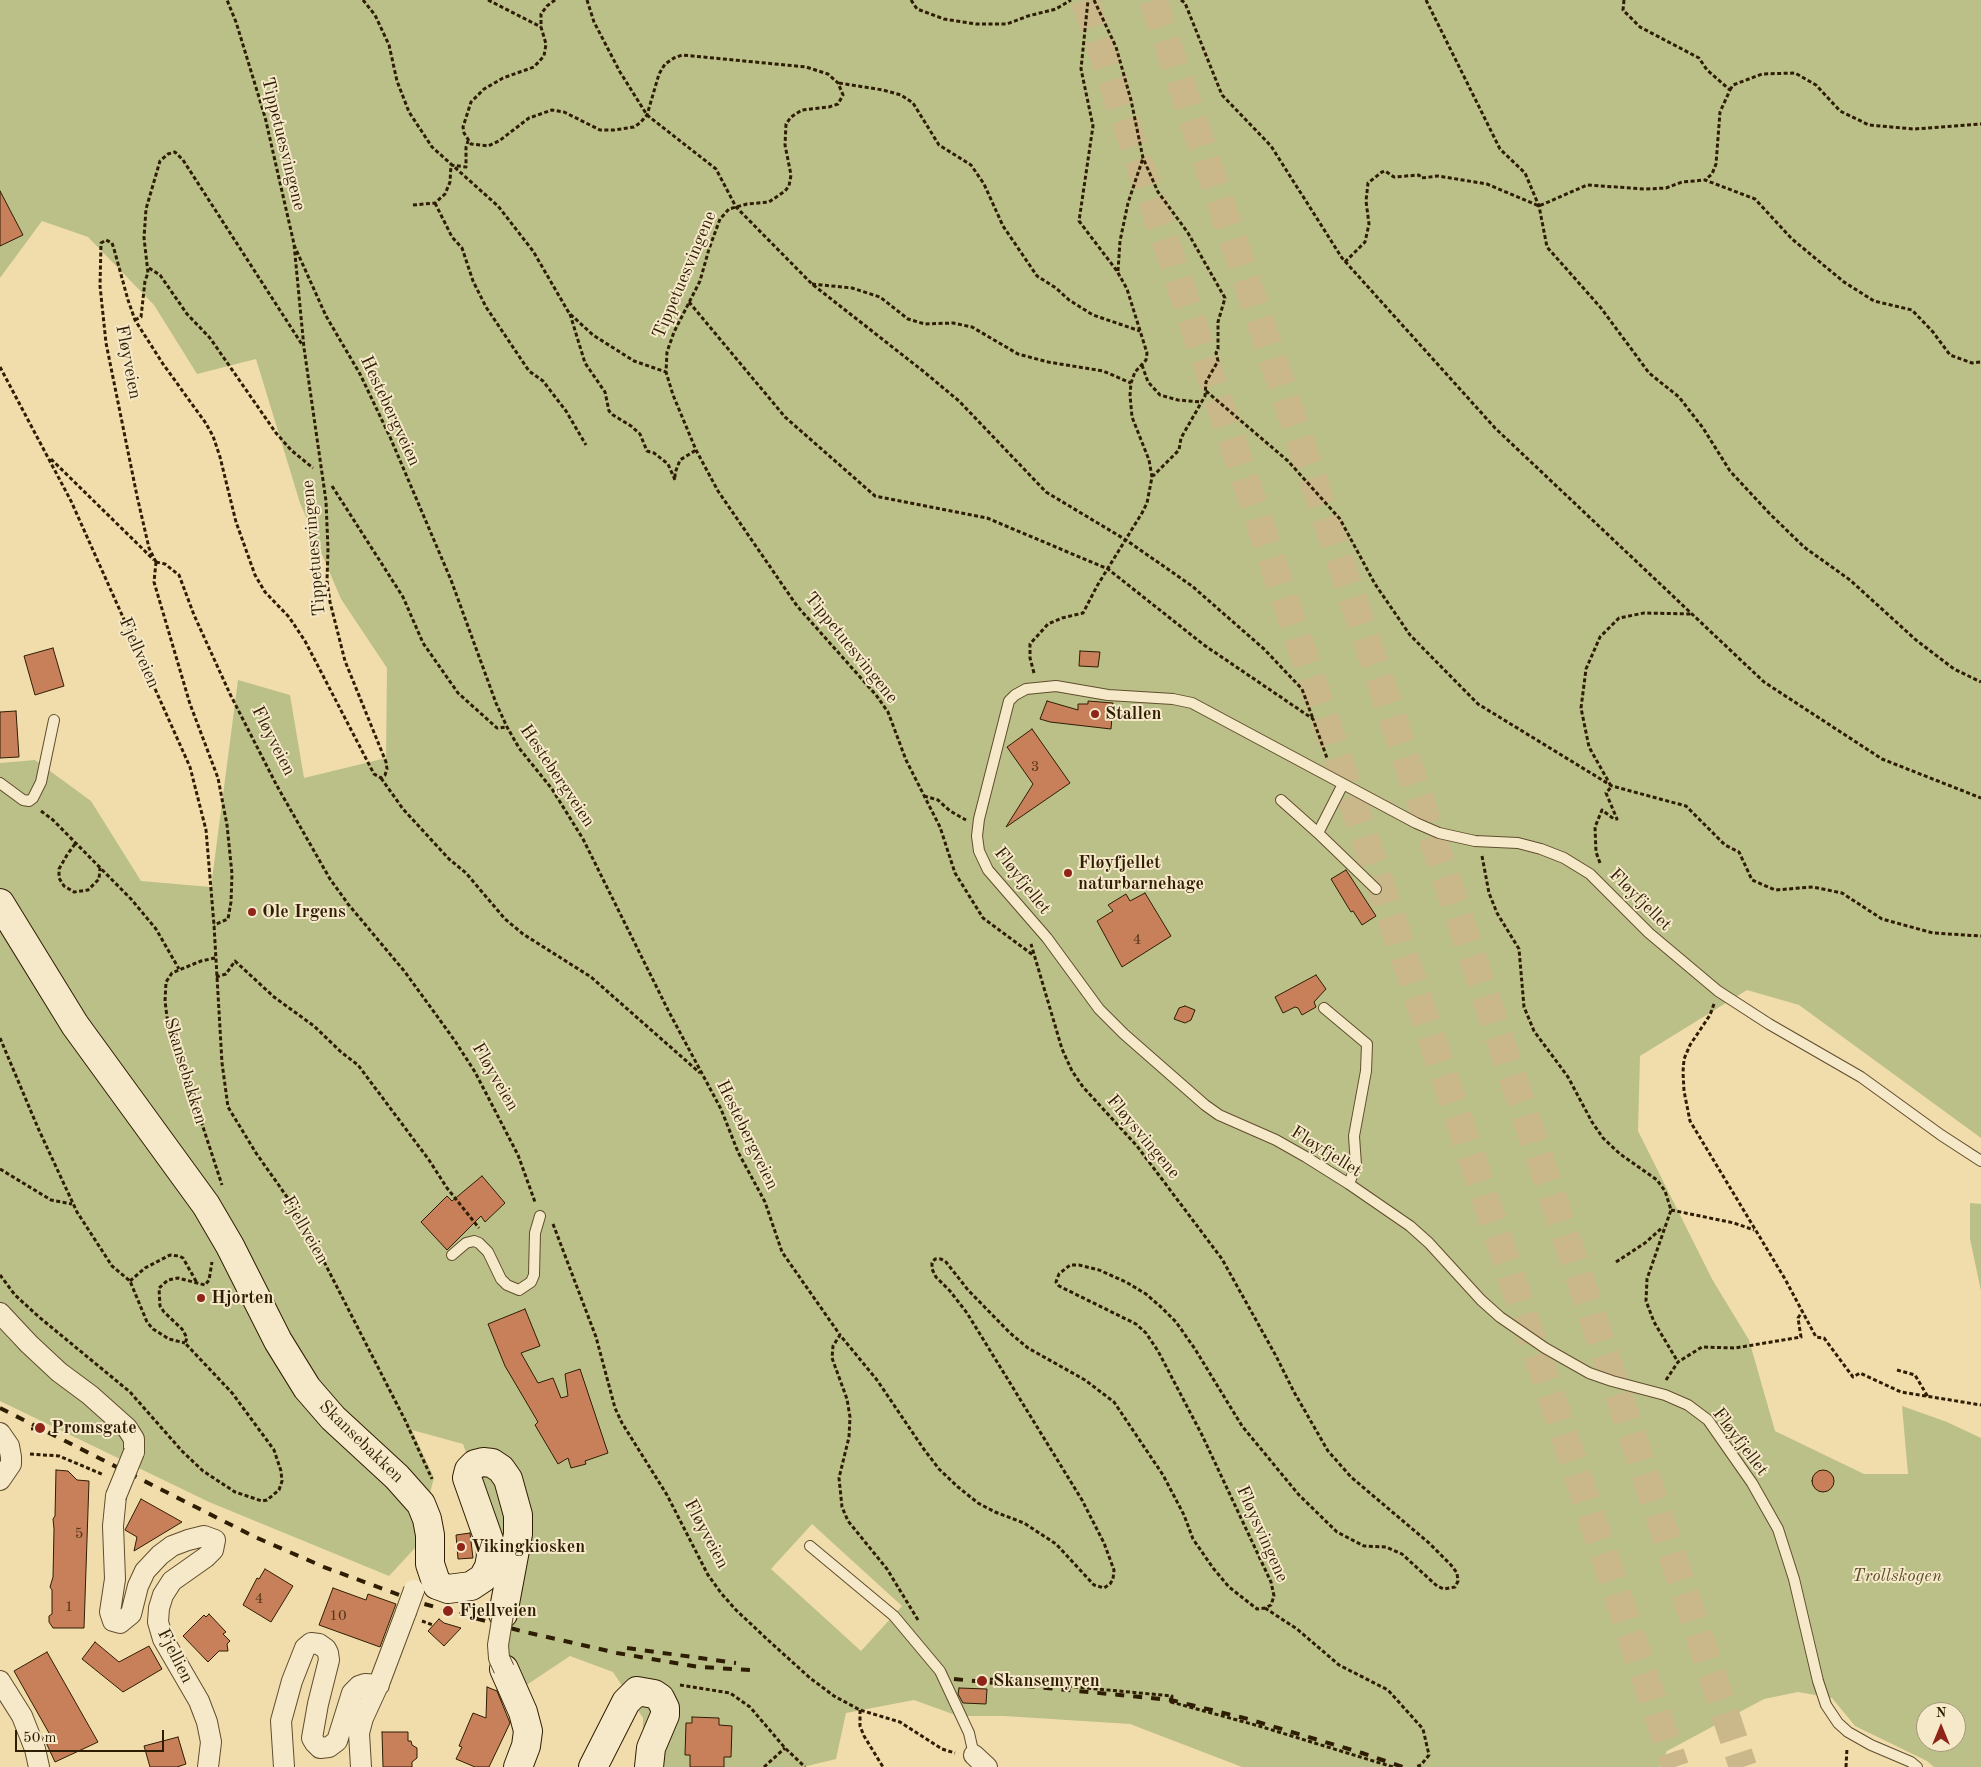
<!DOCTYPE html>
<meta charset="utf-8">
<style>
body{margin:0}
#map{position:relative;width:1981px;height:1767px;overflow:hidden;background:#f1ddac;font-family:"Old Standard TT",serif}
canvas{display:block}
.north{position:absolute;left:1916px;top:1702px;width:50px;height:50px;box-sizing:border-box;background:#f6e9c9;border:1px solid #a6977a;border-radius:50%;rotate:0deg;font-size:14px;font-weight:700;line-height:20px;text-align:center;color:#2f1d03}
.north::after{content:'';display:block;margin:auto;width:18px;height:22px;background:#8f2418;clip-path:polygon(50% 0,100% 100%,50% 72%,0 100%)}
.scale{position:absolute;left:15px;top:1730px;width:149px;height:22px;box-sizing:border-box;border:2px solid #2f1d03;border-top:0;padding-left:6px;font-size:15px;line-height:18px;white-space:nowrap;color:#2f1d03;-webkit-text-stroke:4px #f6e9c9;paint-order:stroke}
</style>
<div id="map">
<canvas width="1981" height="1767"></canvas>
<div class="north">N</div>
<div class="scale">50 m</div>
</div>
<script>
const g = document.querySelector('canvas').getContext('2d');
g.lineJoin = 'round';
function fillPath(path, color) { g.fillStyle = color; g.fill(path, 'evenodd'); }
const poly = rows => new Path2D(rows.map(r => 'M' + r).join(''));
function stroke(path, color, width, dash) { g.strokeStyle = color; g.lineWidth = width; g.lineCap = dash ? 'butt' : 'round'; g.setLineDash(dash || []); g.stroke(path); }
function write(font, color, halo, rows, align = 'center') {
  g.font = font + ' "Old Standard TT",serif'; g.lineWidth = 4; g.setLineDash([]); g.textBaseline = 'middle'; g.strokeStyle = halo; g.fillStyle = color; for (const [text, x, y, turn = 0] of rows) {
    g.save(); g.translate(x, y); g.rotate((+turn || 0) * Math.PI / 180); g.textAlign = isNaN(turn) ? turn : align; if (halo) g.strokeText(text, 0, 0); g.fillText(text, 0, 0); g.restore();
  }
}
const green = poly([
 [0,0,1981,0,1981,1138,1799,1005,1747,990,1640,1056,1638,1131,1712,1279,1749,1340,1775,1431,1864,1474,1908,1474,1902,1406,1947,1422,1981,1438,1981,1767,1934,1767,1927,1761,1855,1726,1832,1698,1798,1692,1764,1699,1667,1751,1659,1767,1242,1767,1130,1724,1004,1716,958,1716,914,1700,846,1713,836,1759,803,1767,642,1767,643,1718,613,1672,570,1656,495,1706,506,1565,463,1444,412,1430,434,1478,415,1548,389,1576,209,1502,0,1401,0,763,35,760,91,801,141,881,211,887,238,680,290,695,304,778,386,758,387,668,341,599,300,503,256,359,197,374,154,305,88,237,42,221,0,278],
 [812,1524,902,1606,861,1651,771,1569],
 [1926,1712,1956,1712,1956,1742,1926,1742],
 [1970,1203,1981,1204,1981,1291,1970,1239]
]);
const building = poly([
 [0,191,23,235,0,246,0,191],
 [53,648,64,686,35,695,24,656,53,648],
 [1080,651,1100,652,1098,667,1079,666,1080,651],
 [1047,701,1078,710,1078,704,1088,704,1088,701,1113,703,1111,729,1050,722,1040,719,1047,701],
 [16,711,19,757,0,758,0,712,16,711],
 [1032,729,1070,783,1006,827,1033,784,1007,747,1032,729],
 [1346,870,1376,916,1362,925,1353,911,1351,912,1331,879,1346,870],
 [1145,893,1171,936,1122,967,1097,921,1113,911,1108,905,1126,894,1130,901,1145,893],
 [1316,975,1326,989,1314,1002,1316,1007,1302,1015,1298,1008,1295,1007,1283,1013,1275,997,1316,975],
 [1185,1006,1195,1010,1191,1020,1185,1023,1174,1019,1179,1008,1185,1006],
 [482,1176,505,1203,485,1222,481,1216,447,1250,421,1222,447,1196,452,1201,482,1176],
 [525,1309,540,1346,521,1353,538,1383,553,1378,561,1398,568,1396,565,1374,580,1369,608,1453,585,1461,586,1464,571,1468,568,1458,558,1464,535,1425,538,1422,505,1366,488,1324,525,1309],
 '1812 1481a11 11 0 1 1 22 0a11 11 0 1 1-22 0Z',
 [56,1470,68,1471,77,1480,89,1481,84,1628,53,1628,49,1622,49,1616,52,1614,52,1590,50,1587,53,1577,54,1529,53,1519,55,1516,56,1470],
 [141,1499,182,1522,134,1551,137,1537,125,1530,141,1499],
 [470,1533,473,1558,458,1559,456,1535,470,1533],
 [265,1569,293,1586,271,1622,243,1605,257,1578,259,1579,265,1569],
 [333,1588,366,1600,368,1594,396,1604,380,1647,319,1625,333,1588],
 [209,1614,226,1632,223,1634,230,1641,227,1644,228,1651,219,1651,208,1662,183,1636,204,1615,206,1617,209,1614],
 [439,1619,444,1623,461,1628,444,1646,428,1631,439,1619],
 [95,1642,119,1662,149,1646,162,1669,123,1692,82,1659,95,1642],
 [47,1652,98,1742,55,1762,43,1736,49,1733,14,1671,47,1652],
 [487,1687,497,1691,510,1723,489,1767,475,1767,456,1759,462,1747,459,1746,473,1713,486,1718,487,1687],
 [959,1688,987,1689,986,1704,963,1703,958,1694,959,1688],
 [692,1717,719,1718,719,1725,732,1726,731,1757,724,1757,724,1767,690,1767,690,1755,685,1755,686,1723,692,1723,692,1717],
 [382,1732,408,1732,408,1741,411,1741,412,1745,417,1748,417,1758,412,1762,412,1767,383,1767,382,1732],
 [178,1737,186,1764,177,1767,150,1767,144,1746,178,1737]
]);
const highwayTunnel = poly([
 [1085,0,1675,1767],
 [1153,0,1743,1767]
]);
const path = poly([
 [363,0,375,15,389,45,397,81,409,112,432,147,498,206,533,251,569,313,593,335,634,361,666,372],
 [488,0,541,27],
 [555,0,547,6,541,14,541,27,546,44,544,56,534,67,503,78,484,89,471,102,463,127,464,133,471,144,488,146,499,141,529,118,552,110,564,112,600,130,614,130,634,127,640,123,647,115,659,74,665,64,674,58,682,55,806,67,828,74,838,83,843,95,838,104,829,107,802,110,791,117,786,124,785,145,791,175,789,186,785,191,769,202,747,204,729,209,720,219,709,249,700,281,674,332,667,352,666,372,673,395,696,450,718,491,797,606,876,695,888,712,906,760,940,827,955,873,983,918,1033,955],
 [587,0,594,22,620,72,647,115,716,169,736,207,812,284,923,371,959,401,1046,492,1126,540,1192,586,1264,649,1302,689,1313,719],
 [911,0,917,9,944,19,976,24,1007,24,1028,16,1056,9,1071,0],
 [1094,0,1116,47,1131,100,1143,158,1158,192,1188,233,1225,298,1218,322,1218,349,1216,353,1218,361,1206,382,1205,396,1181,438,1179,450,1153,476],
 [1181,0,1185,3,1222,95,1271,146,1342,258,1495,428,1764,682,1882,759,1981,798],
 [1426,0,1500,149,1525,173,1539,206,1547,247,1601,308,1649,373,1679,397,1703,428,1730,471,1769,513,1804,547,1850,580,1916,640,1954,669,1981,682],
 [1624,0,1623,10,1640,27,1699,58,1707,70,1730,90,1720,112,1716,164,1712,174,1705,180],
 [839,83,883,90,901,95,913,103,939,145,971,165,984,184,1003,226,1037,276,1056,288,1069,300,1093,315,1140,331],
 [1730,90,1733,85,1762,74,1795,73,1816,85,1840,111,1869,125,1914,129,1981,124],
 [435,203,452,237,462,248,473,281,486,307,529,371,543,381,566,411,586,445],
 [413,205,435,203,445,194,450,182,451,165,466,167,466,147,468,141],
 [294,245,326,316,360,374,390,437,451,580,496,703,507,727,519,748,552,789,583,839,669,1012,721,1109,738,1152,765,1202,782,1252,840,1335],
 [1345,262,1365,242,1369,224,1366,201,1368,183,1382,172,1385,171,1394,177,1419,175,1421,178,1438,176,1487,184,1539,206,1587,185,1645,189,1666,188,1682,182,1705,180,1755,199,1792,239,1844,282,1874,301,1912,310,1933,332,1950,355,1972,363,1981,362],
 [149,268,160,275,187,314,210,338,276,433,291,450,313,468],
 [1118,271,1120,241,1128,203,1143,158],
 [812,284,852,288,880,297,908,319,925,324,953,323,972,327,1018,354,1048,362,1103,371,1131,383],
 [689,302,785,417,875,496,987,518,1108,569,1204,645,1313,719,1327,758],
 [570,314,585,363,605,392,609,411,613,415,631,426,640,434,647,451,654,453,668,464,675,480,675,473,680,460,696,450],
 [135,320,141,317,145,281,148,273,144,238,146,209,160,161,168,154,175,152,183,160,303,346],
 [1142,365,1148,382,1160,395,1178,400,1202,402],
 [0,367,71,501,190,767,206,830,214,925,222,1063,228,1107,256,1153,292,1204,316,1246,405,1420,432,1479],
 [1206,391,1288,461,1340,519,1375,584,1410,635,1478,704,1612,786,1686,806,1725,845,1739,852,1752,880,1775,890,1813,887,1842,893,1882,919,1933,933,1981,936],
 [51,459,154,560],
 [332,486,403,597,423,643,458,693,497,728,507,727],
 [156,562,149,548,137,496,106,343,100,286,101,243,106,240,112,243,114,249,128,300,135,320,163,364,205,422,213,436,220,457,236,522,255,575,265,592,289,617,305,641,374,774,381,778,385,775,387,769,386,762,345,661,330,602,327,581,328,550,326,501,304,348,294,244,265,117,236,22,227,0],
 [156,562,165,564,179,575,194,615,230,694,277,786,330,879,348,904,405,972,455,1041,475,1072,518,1155,535,1202],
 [156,562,154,582,190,704,218,778,227,825,232,874,231,902,228,919,214,925],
 [1034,673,1030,658,1030,644,1048,624,1062,618,1083,613,1097,586,1142,513,1147,503,1152,477,1149,460,1132,417,1130,395,1131,383,1135,372,1146,360,1147,353,1127,289,1117,271,1079,221,1093,126,1081,69,1088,0],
 [381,778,403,809,449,859,466,873,505,919,523,934,591,977,700,1073],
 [1611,786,1589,747,1581,708,1586,669,1600,637,1619,618,1644,613,1692,614],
 [924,796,938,800,950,811,966,820],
 [41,811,53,820,131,899,156,929,179,969],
 [75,844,67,855,59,869,59,878,64,886,74,892,88,890,99,879,100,868],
 [1482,856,1489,893,1497,913,1519,949,1524,1007,1534,1031,1568,1077,1592,1122,1603,1138,1620,1154,1657,1180,1665,1191,1671,1210,1647,1279,1646,1301,1654,1322,1678,1362],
 [1600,863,1596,852,1595,827,1602,810,1614,819,1617,819,1606,793,1612,786],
 [215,958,201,961,172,973,166,982,165,1001,167,1017,222,1185],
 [216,977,226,974,235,961,274,997,314,1026,341,1052,358,1065,429,1160,447,1188,479,1228],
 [1714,1004,1710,1015,1690,1045,1684,1059,1683,1072,1684,1091,1690,1121,1785,1279,1816,1337,1824,1338,1853,1377,1860,1373,1901,1392,1981,1405],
 [0,1038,38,1128,77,1212,112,1266,130,1281,147,1322,153,1329,169,1339,185,1343],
 [0,1169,51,1200,72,1204],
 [1671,1210,1734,1223,1754,1230],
 [553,1224,596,1337,615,1408,622,1423,667,1495,708,1575,721,1593,736,1610,768,1640,810,1678,834,1696,860,1710,900,1722,942,1749,955,1753],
 [1616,1262,1645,1243,1663,1227],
 [0,1275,15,1295,39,1317,130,1392,182,1451,203,1471,235,1492,262,1501,267,1500,279,1490,282,1481,281,1471,274,1450,233,1394,185,1343,187,1338,182,1329,164,1312,160,1306,159,1288,168,1280,178,1278,205,1285,209,1280,212,1262],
 [130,1281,145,1268,170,1255,179,1256,183,1258,197,1283],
 [1897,1370,1915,1375,1928,1397],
 [1666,1380,1678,1362,1702,1347,1735,1348,1801,1337,1798,1318,1802,1312],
 [31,1429,40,1428],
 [30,1454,59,1456,104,1475],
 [1265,1608,1297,1629,1339,1665,1388,1690,1423,1729,1429,1755,1421,1765,1416,1767],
 [918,1620,887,1569,848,1521,842,1507,839,1478,849,1437,850,1417,847,1399,832,1358,833,1346,840,1335,877,1380,923,1448,939,1469,958,1487,978,1503,995,1512,1024,1523,1056,1544,1094,1585,1104,1588,1110,1584,1113,1579,1114,1570,1104,1543,1082,1500,967,1313,950,1291,936,1277,932,1269,932,1263,935,1259,941,1259,946,1262,968,1290,1010,1333,1028,1348,1085,1380,1114,1402,1163,1475,1184,1515,1193,1539,1213,1568,1229,1587,1257,1609,1265,1608,1271,1605,1274,1596,1271,1582,1202,1435,1158,1351,1146,1333,1136,1324,1059,1286,1056,1282,1059,1274,1070,1265,1079,1265,1099,1270,1126,1282,1146,1294,1161,1307,1176,1322,1195,1349,1242,1426,1299,1495,1337,1532,1364,1546,1386,1547,1402,1554,1437,1586,1444,1589,1455,1587,1458,1581,1457,1573,1451,1565,1429,1543,1351,1477,1328,1451,1294,1392,1276,1356,1222,1259,1137,1146,1083,1087,1072,1071,1062,1049,1031,944],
 [422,1621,433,1625],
 [990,1679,1172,1696,1171,1702,1259,1726,1393,1767],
 [680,1685,730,1693,750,1707,785,1748,805,1767],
 [860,1710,860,1726,864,1736,883,1767],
 [764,1767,785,1748],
 [1846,1767,1847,1748]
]);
const lane = poly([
 [0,783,23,800,29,801,33,798,41,782,54,720],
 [1343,784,1318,833,1376,889],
 [1281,800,1318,833],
 [1324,1008,1367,1044,1366,1071,1354,1136,1356,1165,1349,1184],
 [452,1255,466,1243,474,1241,479,1243,488,1252,501,1279,507,1285,519,1290,531,1282,534,1275,535,1233,540,1216],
 [810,1546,894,1616,940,1671,969,1733,974,1755],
 [1917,1767,1911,1762,1871,1745,1848,1732,1838,1723,1826,1705,1818,1681,1794,1579,1778,1529,1752,1483,1708,1420,1688,1405,1665,1395,1612,1381,1589,1373,1545,1348,1500,1317,1481,1300,1429,1243,1410,1226,1349,1184,1306,1157,1276,1140,1219,1115,1205,1105,1124,1034,1099,1009,1047,938,988,870,979,851,977,836,979,819,1009,701,1015,695,1026,689,1056,686,1108,695,1173,699,1192,703,1416,823,1439,833,1475,841,1518,843,1541,849,1564,858,1590,874,1649,933,1718,991,1769,1024,1861,1077,1941,1135,1981,1161]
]);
const street = poly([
 [0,1313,29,1344,59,1372,90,1395,127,1428,134,1439,134,1452],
 [0,1433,9,1446,11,1457,11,1464,0,1480],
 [116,1496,113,1526,115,1579,110,1612,113,1621,120,1623,131,1614,138,1586,145,1571,160,1555,172,1546,188,1540,204,1536,215,1540,213,1550,206,1557,172,1581,163,1595,159,1608,158,1622,163,1639,199,1701,207,1722,211,1742,208,1767],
 [0,1681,22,1716,35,1749,39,1767],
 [974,1755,987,1767],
 [284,1767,281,1721,292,1681,305,1648,311,1643,319,1644,326,1649,328,1653,329,1660,318,1704,312,1738,315,1743,320,1748,329,1747,337,1741,352,1693,359,1686,365,1684,379,1685],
 [361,1767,359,1733,363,1718,380,1681,406,1612]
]);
const secondary = poly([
 [0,903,75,1025,206,1205,230,1246,278,1341,307,1388,333,1418,397,1477,421,1504,427,1519,430,1535,430,1564,437,1585,448,1589,471,1586,483,1578,489,1567,491,1556,490,1543,467,1478,469,1470,475,1464,483,1462,492,1463,501,1469,508,1479,518,1515,518,1534,503,1614],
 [504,1669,523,1712,528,1731,526,1746,518,1767],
 [593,1767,626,1702,637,1691,654,1694,660,1698,665,1708,665,1715,651,1748,649,1767]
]);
const rail = poly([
 [0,1408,255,1537,324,1567,421,1603,521,1631,617,1653,699,1667,751,1670],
 [627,1648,736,1663],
 [954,1679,1171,1700,1248,1719,1362,1753,1403,1767]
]);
const streetBridge = poly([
 [116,1496,134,1452],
 [406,1612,414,1590],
 [503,1614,498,1645,499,1658,504,1669]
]);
const markers = [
 [1095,714,5,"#8f2418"],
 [1068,873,5,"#8f2418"],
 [252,912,5,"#8f2418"],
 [201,1298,5,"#8f2418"],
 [40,1428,6,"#8f2418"],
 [461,1547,5,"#8f2418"],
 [448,1611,6,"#8f2418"],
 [982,1681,6,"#8f2418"]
];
const numberNames = [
 ["3",1035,767],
 ["4",1137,940],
 ["5",79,1534],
 ["4",259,1599],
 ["1",69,1607],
 ["10",338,1616]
];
const streetNames = [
 ["Tippetuesvingene",283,144,76],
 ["Tippetuesvingene",685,275,-67],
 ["Fløyveien",128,362,79],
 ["Hestebergveien",390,411,65],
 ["Tippetuesvingene",314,548,-95],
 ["Tippetuesvingene",851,648,51],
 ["Fjellveien",139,653,66],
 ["Fløyveien",273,741,63],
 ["Hestebergveien",557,776,56],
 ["Fløyfjellet",1022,881,52],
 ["Fløyfjellet",1640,900,45],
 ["Skansebakken",185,1071,73],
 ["Fløyveien",495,1077,60],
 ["Hestebergveien",747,1135,64],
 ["Fløysvingene",1143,1137,50],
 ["Fløyfjellet",1326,1152,32],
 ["Fjellveien",305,1230,60],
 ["Skansebakken",361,1442,44],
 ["Fløyfjellet",1740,1442,53],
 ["Fløyveien",706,1534,62],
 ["Fløysvingene",1262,1534,66],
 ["Fjellien",175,1656,63]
];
const poiNames = [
 ["Stallen",1105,714],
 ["Fløyfjellet",1078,863],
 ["naturbarnehage",1078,884],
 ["Ole Irgens",262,912],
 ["Hjorten",211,1298],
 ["Promsgate",51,1428],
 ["Vikingkiosken",471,1547],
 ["Fjellveien",459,1611],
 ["Skansemyren",993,1681]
];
const parkNames = [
 ["Trollskogen",1897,1576]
];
fillPath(green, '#bbc089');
fillPath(building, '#c7805a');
stroke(building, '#2f1d03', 1);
stroke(highwayTunnel, '#cab78a', 28, [28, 14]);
stroke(lane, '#604d2d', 12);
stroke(street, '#604d2d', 22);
stroke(secondary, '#2f1d03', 30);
stroke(path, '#2f1d03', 3, [4, 2.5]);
stroke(lane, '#f6e9c9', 10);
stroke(street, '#f6e9c9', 20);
stroke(secondary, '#f6e9c9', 28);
stroke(rail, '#2f1d03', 4, [9, 9]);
stroke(streetBridge, '#604d2d', 22, []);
stroke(streetBridge, '#f6e9c9', 20);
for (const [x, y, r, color] of markers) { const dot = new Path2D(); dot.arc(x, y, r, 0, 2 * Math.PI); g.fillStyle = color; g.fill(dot); stroke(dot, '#f6e9c9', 2); }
write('15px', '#553619', null, numberNames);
write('18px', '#2f1d03', '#f6e9c9', streetNames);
write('bold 18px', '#2f1d03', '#f6e9c9', poiNames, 'left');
write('italic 18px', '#594e2b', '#f6e9c9', parkNames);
</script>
